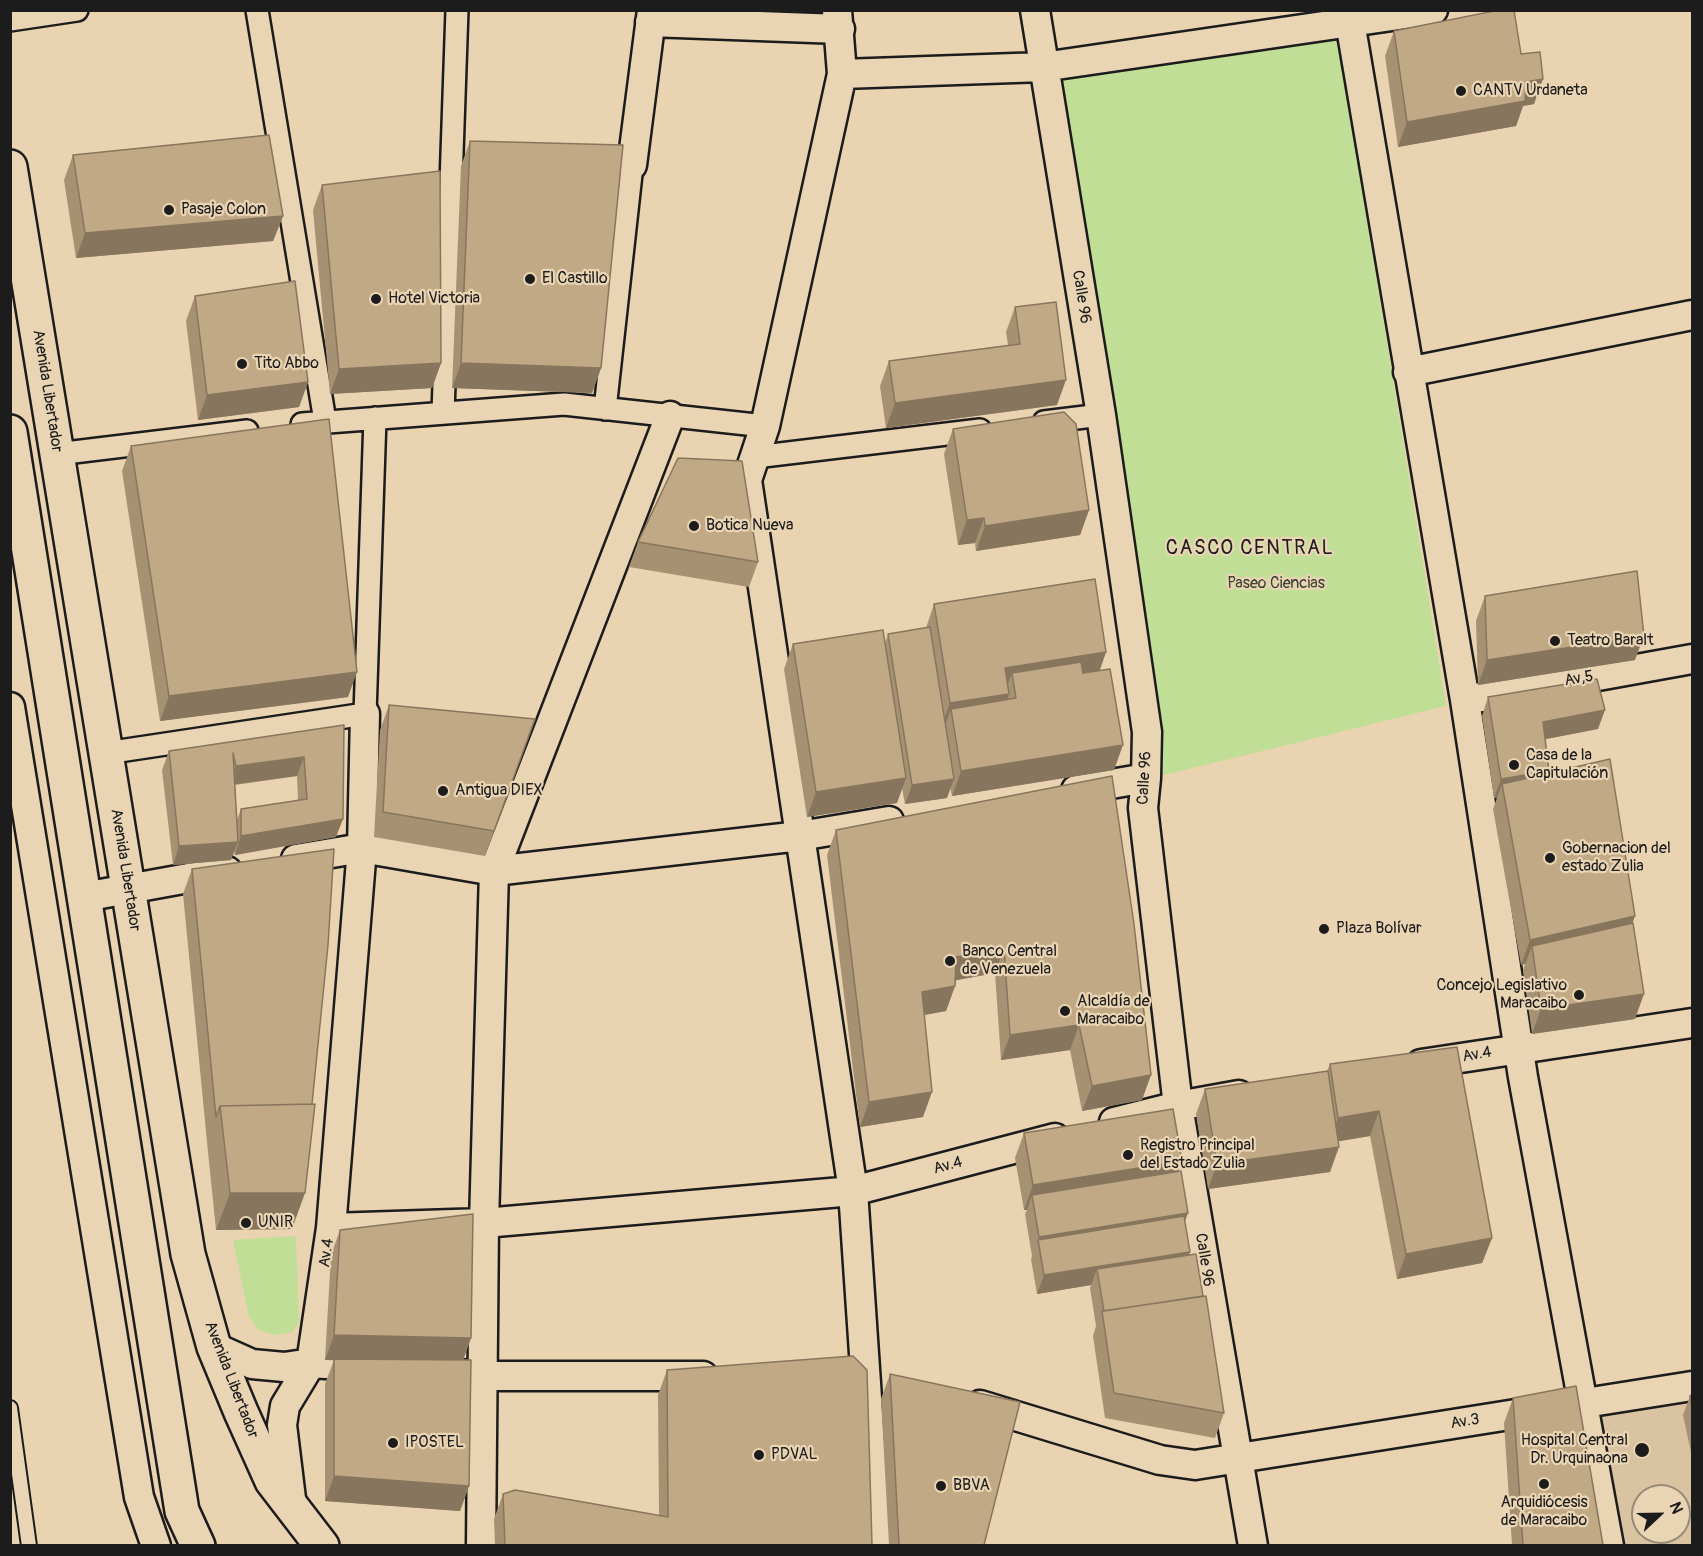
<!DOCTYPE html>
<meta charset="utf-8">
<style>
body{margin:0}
#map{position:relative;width:1703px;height:1556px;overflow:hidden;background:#ead3b0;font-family:Pangolin,sans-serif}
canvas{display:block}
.frame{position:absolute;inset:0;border:12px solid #1c1c1c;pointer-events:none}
.north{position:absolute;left:1631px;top:1484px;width:60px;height:60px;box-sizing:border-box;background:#e9d4b3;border:2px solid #978a77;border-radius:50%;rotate:68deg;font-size:16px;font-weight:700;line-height:24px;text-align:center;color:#1c1c1c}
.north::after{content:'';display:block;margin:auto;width:21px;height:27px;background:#1c1c1c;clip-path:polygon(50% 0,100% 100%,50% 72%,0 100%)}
</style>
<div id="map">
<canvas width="1703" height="1556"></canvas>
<div class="frame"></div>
<div class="north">N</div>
</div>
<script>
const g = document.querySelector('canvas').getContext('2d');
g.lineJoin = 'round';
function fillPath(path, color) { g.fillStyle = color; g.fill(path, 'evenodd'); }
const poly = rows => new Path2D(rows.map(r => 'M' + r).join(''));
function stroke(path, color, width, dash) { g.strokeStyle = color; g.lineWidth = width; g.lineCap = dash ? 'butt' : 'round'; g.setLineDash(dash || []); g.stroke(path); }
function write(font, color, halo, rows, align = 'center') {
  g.font = font + ' Pangolin,sans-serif'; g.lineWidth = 4.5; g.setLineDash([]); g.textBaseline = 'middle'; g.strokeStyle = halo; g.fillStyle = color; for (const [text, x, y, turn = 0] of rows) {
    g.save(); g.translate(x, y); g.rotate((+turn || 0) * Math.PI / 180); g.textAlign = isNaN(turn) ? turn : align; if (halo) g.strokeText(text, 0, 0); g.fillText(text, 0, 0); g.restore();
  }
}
const built = poly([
 [1692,1385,1692,1545,1609,1545,1584,1403],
 [1643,1496,1679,1496,1679,1532,1643,1532]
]);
const green = poly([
 [1335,23,1446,706,1156,777,1044,68],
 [296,1236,299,1322,293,1332,276,1335,260,1331,249,1317,233,1240]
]);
const service = poly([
 [10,1408,29,1546]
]);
const pedestrian = poly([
 [257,10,325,421],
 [10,20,77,10],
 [605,409,632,165],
 [443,413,457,10],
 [1044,422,1101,415],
 [302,424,564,404,765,426],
 [57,454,247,431],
 [755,457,980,430],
 [106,753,365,714,375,418]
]);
const minor = poly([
 [837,10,842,74,765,426,747,480,853,1191,877,1546],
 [1035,10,1101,415,1147,732,1146,778,1143,808,1178,1106,1253,1546],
 [1348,10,1465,700,1523,1077,1609,1546],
 [650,22,840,29],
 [842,74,1043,67,1433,10],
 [632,165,652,10],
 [1408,372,1692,315],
 [1465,700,1692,659],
 [10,707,139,1497,156,1546],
 [1076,790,1146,778],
 [296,859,362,848,494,871,800,836,889,821],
 [84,897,227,871],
 [1421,1064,1692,1023],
 [1114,1122,1178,1106,1239,1095],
 [331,1228,484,1223,853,1191,1055,1138],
 [214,1347,252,1364,284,1367,311,1363,370,1367],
 [431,1372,484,1376,703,1376],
 [980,1405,1160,1460,1195,1465,1692,1386],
 [292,1507,282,1425,285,1406,311,1363,331,1228,362,848,365,714],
 [481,1546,484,1223,494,871,670,416]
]);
const secondary = poly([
 [10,167,188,1254,214,1347,241,1412,272,1481,322,1546],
 [10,432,182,1511,198,1546]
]);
const wall = poly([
 [1394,31,1521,54,1534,104,1523,106,1516,126,1398,147,1385,56],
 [470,141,601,368,592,393,452,388,461,166],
 [73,155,283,216,273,241,76,258,64,180],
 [322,185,441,363,432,388,330,394,313,210],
 [195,296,308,382,299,407,198,420,186,321],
 [1015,307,1057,405,886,428,880,386,889,361,1008,345,1006,332],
 [953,429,1089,510,1080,535,976,551,975,543,958,545,944,454],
 [131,446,348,697,160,721,122,471],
 [638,542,758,562,749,587,629,567],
 [1485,596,1635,660,1478,685,1476,621],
 [934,604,1106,652,1100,670,1114,770,952,796,950,787,947,798,905,804,902,788,897,803,807,817,784,669,793,644,885,643,888,634,926,628],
 [1488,697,1598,729,1545,739,1549,771,1548,773,1632,923,1635,1019,1532,1034,1523,971,1525,964,1521,965,1493,809,1497,798,1494,798,1482,716],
 [389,705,535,719,485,856,374,837,380,730],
 [344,725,336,837,235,855,234,851,231,860,173,865,162,770,169,751],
 [297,776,298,800,241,809,237,820,235,785],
 [1112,776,1142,1100,1082,1111,1070,1050,1001,1060,995,973,955,980,955,986,946,1011,924,1015,923,1117,860,1127,827,855,836,830],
 [192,869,312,1104,292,1229,216,1230,207,1142,183,894],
 [1457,1047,1492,1238,1482,1263,1397,1279,1370,1136,1338,1141,1330,1172,1208,1189,1196,1114,1205,1089,1327,1071,1330,1064],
 [1024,1133,1178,1171,1189,1255,1224,1413,1215,1438,1105,1418,1093,1336,1096,1326,1090,1288,1091,1285,1037,1294,1031,1259,1032,1256,1025,1214,1027,1210,1024,1210,1015,1158],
 [340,1230,471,1338,463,1360,469,1486,460,1511,325,1501,325,1384,334,1360,325,1360,331,1255],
 [667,1370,872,1545,495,1545,494,1519,503,1494,659,1516,658,1395],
 [890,1374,984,1545,889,1545,881,1399],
 [1692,1395,1692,1457,1683,1415,1690,1396],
 [1513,1398,1603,1545,1512,1545,1504,1423]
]);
const shadedWall = poly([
 [1543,79,1534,104,1523,106,1516,126,1398,147,1407,122,1526,82],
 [283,216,273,241,76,258,85,233],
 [441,363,432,388,330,394,339,369],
 [461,363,601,368,592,393,452,388],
 [1066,380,1057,405,886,428,895,403],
 [308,382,299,407,198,420,207,395],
 [1089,510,1080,535,976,551,985,526],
 [984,518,975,543,958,545,967,520],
 [1644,636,1635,660,1478,685,1487,660],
 [1106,652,1097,677,1012,673,1005,691,1005,668],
 [357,672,348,697,160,721,169,696],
 [1009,694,1000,719,951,709,944,728,941,728,950,703],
 [1605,710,1598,729,1536,741,1543,722],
 [1123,745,1114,770,952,796,961,771],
 [304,757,297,776,229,785,236,766],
 [1549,771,1542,790,1502,784,1497,798,1494,798,1501,779],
 [906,778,897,803,807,817,816,792],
 [954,779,947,798,905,804,912,785],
 [343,819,336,837,235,855,241,836],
 [238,842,231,860,173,865,179,846],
 [1635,916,1626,941,1532,946,1525,964,1521,965,1530,940],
 [1004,948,995,973,947,982,956,957],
 [955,986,946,1011,913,1017,922,992],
 [1644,994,1635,1019,1532,1034,1541,1009],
 [1079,1025,1070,1050,1001,1060,1010,1035],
 [1151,1075,1142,1100,1082,1111,1092,1086],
 [932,1092,923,1117,860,1127,869,1102],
 [1379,1111,1370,1136,1329,1143,1338,1118],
 [1339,1147,1330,1172,1208,1189,1217,1164],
 [1182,1161,1173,1186,1032,1195,1027,1210,1024,1210,1033,1185],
 [230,1193,305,1193,292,1229,216,1230],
 [1188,1213,1181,1232,1038,1240,1039,1237],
 [1492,1238,1482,1263,1397,1279,1406,1254],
 [1190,1252,1183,1271,1097,1269,1091,1285,1037,1294,1044,1275],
 [334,1335,471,1338,462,1363,325,1360],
 [334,1476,469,1486,460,1511,325,1501]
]);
const building = poly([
 [1499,10,1514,10,1521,54,1540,52,1543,79,1526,82,1525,101,1407,122,1394,31,1499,10],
 [269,135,283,216,85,233,73,155,269,135],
 [470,141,623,145,601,368,461,363,470,141],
 [440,171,441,363,339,369,322,185,440,171],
 [295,281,308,382,207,395,195,296,295,281],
 [1056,302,1066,380,895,403,889,361,1020,344,1015,307,1056,302],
 [1064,412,1076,424,1089,510,985,526,984,518,967,520,953,429,1064,412],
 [329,419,357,672,169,696,131,446,329,419],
 [678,458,742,461,758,562,638,542,678,458],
 [1637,571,1644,636,1487,660,1485,596,1637,571],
 [1095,579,1106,652,1005,668,1009,694,950,703,934,604,1095,579],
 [930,627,954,779,912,785,888,634,930,627],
 [883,630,906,778,816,792,793,644,883,630],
 [1081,662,1083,673,1110,669,1123,745,961,771,951,709,1016,698,1012,673,1081,662],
 [1597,679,1605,710,1543,722,1549,771,1501,779,1488,697,1597,679],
 [389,705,535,719,494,831,383,812,389,705],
 [344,725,343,819,241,836,241,809,307,799,304,757,236,766,233,753,238,842,179,846,169,751,344,725],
 [1610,759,1635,916,1530,940,1502,784,1610,759],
 [1112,776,1134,924,1151,1075,1092,1086,1079,1025,1010,1035,1004,948,956,957,955,986,922,992,932,1092,869,1102,836,830,1112,776],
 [334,849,328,945,312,1104,220,1106,216,1117,192,869,334,849],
 [1633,923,1644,994,1541,1009,1532,946,1633,923],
 [1457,1047,1492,1238,1406,1254,1379,1111,1338,1118,1330,1064,1457,1047],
 [1328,1071,1339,1147,1217,1164,1205,1089,1328,1071],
 [315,1104,305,1193,230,1193,220,1106,315,1104],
 [1173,1109,1182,1161,1033,1185,1024,1133,1173,1109],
 [1181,1171,1188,1213,1039,1237,1032,1195,1181,1171],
 [473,1214,471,1338,334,1335,340,1230,473,1214],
 [1184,1216,1190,1252,1044,1275,1038,1240,1184,1216],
 [1196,1254,1203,1296,1104,1311,1097,1269,1196,1254],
 [1206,1296,1224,1413,1114,1393,1102,1311,1206,1296],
 [853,1356,867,1370,872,1545,505,1545,503,1494,515,1490,668,1517,667,1370,853,1356],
 [334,1359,471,1360,469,1486,334,1476,334,1359],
 [890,1374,1020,1402,984,1545,899,1545,890,1374],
 [1576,1386,1603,1545,1523,1545,1513,1398,1576,1386],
 [1692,1395,1692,1407,1690,1396,1692,1395]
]);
const markers = [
 [1461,91,6,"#1c1c1c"],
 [169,210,6,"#1c1c1c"],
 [530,279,6,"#1c1c1c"],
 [376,299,6,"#1c1c1c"],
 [242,364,6,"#1c1c1c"],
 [694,526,6,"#1c1c1c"],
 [1555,641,6,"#1c1c1c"],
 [1514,765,6,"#1c1c1c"],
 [443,791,6,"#1c1c1c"],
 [1550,858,6,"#1c1c1c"],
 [1324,929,6,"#1c1c1c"],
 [950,961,6,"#1c1c1c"],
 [1579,995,6,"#1c1c1c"],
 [1065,1011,6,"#1c1c1c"],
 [1128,1155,6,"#1c1c1c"],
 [246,1223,6,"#1c1c1c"],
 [393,1443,6,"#1c1c1c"],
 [1642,1450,8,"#1c1c1c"],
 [759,1455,6,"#1c1c1c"],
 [1544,1484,6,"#1c1c1c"],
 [941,1486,6,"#1c1c1c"]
];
const poiNames = [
 ["CANTV Urdaneta",1473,91],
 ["Pasaje Colon",181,210],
 ["El Castillo",542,279],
 ["Hotel Victoria",388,299],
 ["Tito Abbo",254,364],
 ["Botica Nueva",706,526],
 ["Teatro Baralt",1567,641],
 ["Casa de la",1526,756],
 ["Capitulación",1526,774],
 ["Antigua DIEX",455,791],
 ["Gobernacion del",1562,849],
 ["estado Zulia",1562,867],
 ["Plaza Bolívar",1336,929],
 ["Banco Central",962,952],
 ["de Venezuela",962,970],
 ["Concejo Legislativo",1567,986,"right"],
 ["Maracaibo",1567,1004,"right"],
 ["Alcaldía de",1077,1002],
 ["Maracaibo",1077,1020],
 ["Registro Principal",1140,1146],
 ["del Estado Zulia",1140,1164],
 ["UNIR",258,1223],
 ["Hospital Central",1628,1441,"right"],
 ["Dr. Urquinaona",1628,1459,"right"],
 ["IPOSTEL",405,1443],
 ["PDVAL",771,1455],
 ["BBVA",953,1486],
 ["Arquidiócesis",1544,1503,"center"],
 ["de Maracaibo",1544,1521,"center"]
];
const streetNames = [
 ["Calle 96",1081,297,81],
 ["Avenida Libertador",47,391,81],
 ["Av,5",1579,679,-10],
 ["Calle 96",1145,778,-87],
 ["Avenida Libertador",125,870,81],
 ["Av.4",1477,1055,-10],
 ["Av.4",948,1166,-15],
 ["Av.4",327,1253,-82],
 ["Calle 96",1204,1260,81],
 ["Avenida Libertador",231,1380,69],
 ["Av.3",1465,1422,-9]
];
const parkNames = [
 ["Paseo Ciencias",1276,584]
];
const quarterNames = [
 ["CASCO CENTRAL",1250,549]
];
fillPath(built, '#dac3a0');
fillPath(green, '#c0de96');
stroke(service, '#1c1c1c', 18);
stroke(pedestrian, '#1c1c1c', 26);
stroke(minor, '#1c1c1c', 33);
stroke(secondary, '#1c1c1c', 38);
stroke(service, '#e9d4b3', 14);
stroke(pedestrian, '#e9d4b3', 21);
stroke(minor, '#e9d4b3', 28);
stroke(secondary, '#e9d4b3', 33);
fillPath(wall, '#a69172');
fillPath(shadedWall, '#87765d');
fillPath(building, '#c1a985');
stroke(building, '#87765d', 1.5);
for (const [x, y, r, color] of markers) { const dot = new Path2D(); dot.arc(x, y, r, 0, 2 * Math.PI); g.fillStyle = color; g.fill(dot); stroke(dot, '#e9d4b3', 2); }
write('16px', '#1c1c1c', '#e9d4b3', poiNames, 'left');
write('16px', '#1c1c1c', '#e9d4b3', streetNames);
write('16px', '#3d4334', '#e9d4b3', parkNames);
g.letterSpacing = '1.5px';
write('20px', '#1c1c1c', '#e9d4b3', quarterNames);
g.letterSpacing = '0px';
</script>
